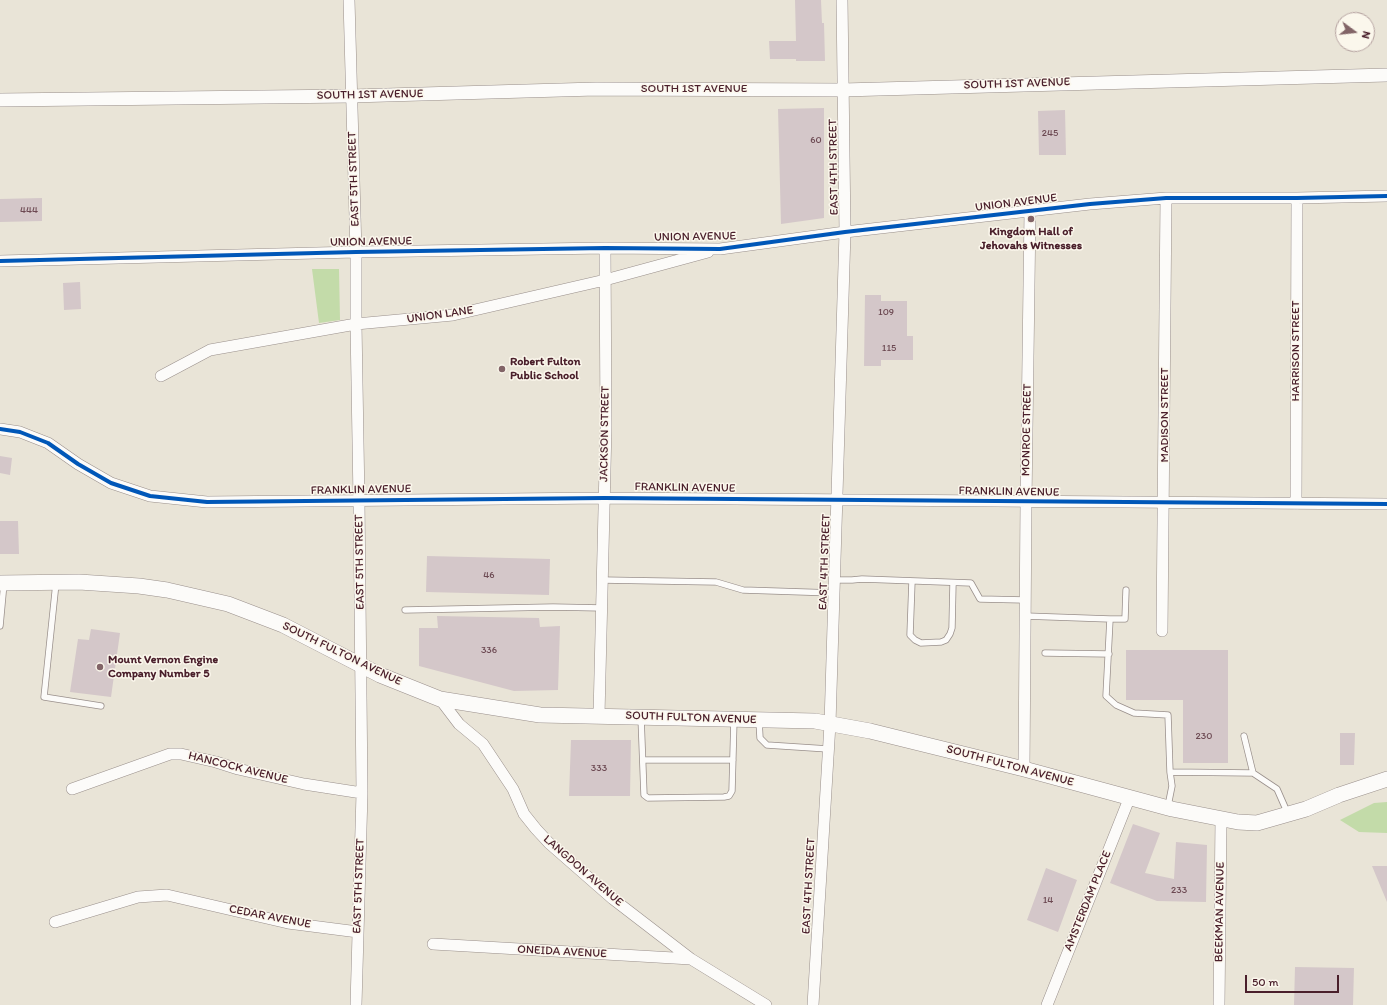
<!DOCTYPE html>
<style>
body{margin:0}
#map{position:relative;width:1387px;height:1005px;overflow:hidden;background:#e9e4d7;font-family:Itim,sans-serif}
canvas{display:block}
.north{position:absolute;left:1335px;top:12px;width:40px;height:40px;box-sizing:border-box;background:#fbf7ec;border:1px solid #b4a19f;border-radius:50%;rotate:105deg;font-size:11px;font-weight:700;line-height:16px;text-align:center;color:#4a1f2b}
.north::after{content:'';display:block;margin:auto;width:14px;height:18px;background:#826467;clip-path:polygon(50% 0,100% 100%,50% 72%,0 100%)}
.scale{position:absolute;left:1245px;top:975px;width:94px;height:18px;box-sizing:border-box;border:2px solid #4a1f2b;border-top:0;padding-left:5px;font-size:12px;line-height:14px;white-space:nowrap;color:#4a1f2b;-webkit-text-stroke:3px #fbf7ec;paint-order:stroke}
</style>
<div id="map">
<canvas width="1387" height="1005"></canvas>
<div class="north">N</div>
<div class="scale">50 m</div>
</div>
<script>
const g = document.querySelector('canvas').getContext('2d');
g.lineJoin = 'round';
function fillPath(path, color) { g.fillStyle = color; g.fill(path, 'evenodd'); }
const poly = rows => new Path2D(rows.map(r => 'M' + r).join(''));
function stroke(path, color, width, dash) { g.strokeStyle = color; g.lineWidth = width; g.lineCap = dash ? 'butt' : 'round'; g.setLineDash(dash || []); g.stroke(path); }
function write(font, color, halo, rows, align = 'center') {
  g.font = font + ' Itim,sans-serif'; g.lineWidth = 3; g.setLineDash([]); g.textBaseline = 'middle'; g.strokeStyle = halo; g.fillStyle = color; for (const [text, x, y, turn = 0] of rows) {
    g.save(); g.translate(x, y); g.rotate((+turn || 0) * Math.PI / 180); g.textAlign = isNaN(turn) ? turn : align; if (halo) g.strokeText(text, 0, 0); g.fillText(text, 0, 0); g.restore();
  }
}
const green = poly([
 [312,269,339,269,340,320,319,323],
 [1387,802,1387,833,1359,832,1340,820,1374,803]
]);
const building = poly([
 [795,0,821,0,822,23,824,23,825,61,796,61,796,59,770,59,769,41,796,41],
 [824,108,824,218,781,224,778,109],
 [1065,110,1066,155,1039,155,1038,111],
 [42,198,42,221,0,222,0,199],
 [80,282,81,309,64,310,63,283],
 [865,295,881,295,881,301,907,301,907,336,913,336,913,360,881,360,881,366,864,366],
 [0,456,12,458,10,475,0,473],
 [0,521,18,521,19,554,0,554],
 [427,556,550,559,549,595,426,592],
 [437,616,539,618,540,627,560,626,558,690,514,691,419,666,419,628,438,628],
 [91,629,120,633,111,697,70,692,78,639,89,640],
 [1126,650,1228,650,1228,763,1183,763,1183,700,1126,700],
 [1340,733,1355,733,1354,765,1340,765],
 [571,740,631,740,630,796,569,796],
 [1133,824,1160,833,1145,873,1174,879,1176,842,1207,845,1206,902,1157,901,1110,883],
 [1372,866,1387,866,1387,902],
 [1046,868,1077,880,1058,932,1027,920],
 [1295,967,1354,968,1353,1005,1294,1005]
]);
const service = poly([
 [602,580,716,582,743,590,834,593],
 [834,580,852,580,862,579,971,583,980,599,1025,600],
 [912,581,910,635,915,640,921,643,941,642,946,640,950,634,952,628,953,583],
 [56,583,44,697,101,706],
 [405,610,553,607,602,608],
 [1025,616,1110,619,1106,696,1116,705,1134,713,1168,715,1170,772,1172,786,1168,806],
 [1110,619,1125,619,1126,590],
 [0,626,4,583],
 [1045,653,1109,654],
 [641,717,644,795,648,798,724,797,729,796,732,791,734,719],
 [759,720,760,738,767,745,828,749],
 [1244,736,1253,773],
 [643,760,733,760],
 [1170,772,1253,773,1277,789,1288,814]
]);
const minor = poly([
 [349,0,356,252,356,324,359,500,362,793,356,1005],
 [0,261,356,252,605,248,720,249,845,232,1090,204,1166,198,1297,198,1387,196],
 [161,376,210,350,356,324,453,315,605,280,708,252],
 [0,429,20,432,48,443,78,464,111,483,150,496,207,502,604,498,1387,504],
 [1296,504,1297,198],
 [1162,631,1166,198],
 [440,699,459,724,483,744,513,789,524,814,536,829,549,843,613,899,691,959,766,1005],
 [599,715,606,427,605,248],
 [1024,769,1026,502,1030,212],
 [72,789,170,754,181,754,216,762,238,769,304,784,362,793],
 [55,922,138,897,167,895,288,923,358,932],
 [433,944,691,959],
 [813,1005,830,724,845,232,842,0],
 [1047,1005,1127,804,1130,798],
 [1219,1005,1221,819]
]);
const tertiary = poly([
 [0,100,352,96,596,89,843,90,1387,75]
]);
const secondary = poly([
 [0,583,79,582,139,586,167,590,228,604,283,625,380,675,440,699,540,715,815,721,870,731,1024,769,1172,809,1238,822,1257,823,1306,809,1339,795,1387,779]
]);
const cycleway = poly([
 [0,261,356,252,605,248,720,249,845,232,1090,204,1166,198,1297,198,1387,196],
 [0,429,20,432,48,443,78,464,111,483,150,496,207,502,604,498,1387,504]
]);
const markers = [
 [1031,219,4,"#826467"],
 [502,369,4,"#826467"],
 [100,667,4,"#826467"]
];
const numberNames = [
 ["245",1050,133],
 ["60",816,140],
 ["444",29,210],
 ["109",886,312],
 ["115",889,348],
 ["46",489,575],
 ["336",489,650],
 ["230",1204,736],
 ["333",599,768],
 ["233",1179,890],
 ["14",1048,900]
];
const streetNames = [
 ["SOUTH 1ST AVENUE",1017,84,-2],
 ["SOUTH 1ST AVENUE",694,89],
 ["SOUTH 1ST AVENUE",370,95,-1],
 ["EAST 4TH STREET",834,167,-91],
 ["EAST 5TH STREET",354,179,-92],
 ["UNION AVENUE",1016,203,-7],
 ["UNION AVENUE",695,237,-1],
 ["UNION AVENUE",371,242,-1],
 ["UNION LANE",440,315,-8],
 ["HARRISON STREET",1296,351,-90],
 ["MADISON STREET",1165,415,-90],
 ["MONROE STREET",1027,430,-89],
 ["JACKSON STREET",605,434,-89],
 ["FRANKLIN AVENUE",685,488,1],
 ["FRANKLIN AVENUE",361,490,-1],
 ["FRANKLIN AVENUE",1009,492,1],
 ["EAST 5TH STREET",360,562,-91],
 ["EAST 4TH STREET",825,562,-88],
 ["SOUTH FULTON AVENUE",342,654,26],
 ["SOUTH FULTON AVENUE",691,718,2],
 ["SOUTH FULTON AVENUE",1010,766,15],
 ["HANCOCK AVENUE",238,768,14],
 ["LANGDON AVENUE",583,871,41],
 ["EAST 5TH STREET",359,886,-88],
 ["EAST 4TH STREET",809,886,-87],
 ["AMSTERDAM PLACE",1088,901,-68],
 ["BEEKMAN AVENUE",1220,912,-89],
 ["CEDAR AVENUE",270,917,11],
 ["ONEIDA AVENUE",562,952,3]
];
const poiNames = [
 ["Kingdom Hall of",1031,232,"center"],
 ["Jehovahs Witnesses",1031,246,"center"],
 ["Robert Fulton",510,362],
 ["Public School",510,376],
 ["Mount Vernon Engine",108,660],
 ["Company Number 5",108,674]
];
fillPath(green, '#c3dba9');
fillPath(building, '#d4c7c9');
stroke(service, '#998f8b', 7);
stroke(minor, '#998f8b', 12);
stroke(tertiary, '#998f8b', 14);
stroke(secondary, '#998f8b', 16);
stroke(service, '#fcfbf9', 5.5);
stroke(minor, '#fcfbf9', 11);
stroke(tertiary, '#fcfbf9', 13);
stroke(secondary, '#fcfbf9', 15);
stroke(cycleway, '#0057b8', 4);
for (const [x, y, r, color] of markers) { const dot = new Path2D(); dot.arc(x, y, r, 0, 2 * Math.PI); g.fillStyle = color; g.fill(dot); stroke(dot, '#fbf7ec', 1.5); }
write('10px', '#6c4952', null, numberNames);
write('12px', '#4a1f2b', '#fbf7ec', streetNames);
write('bold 12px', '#4a1f2b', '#fbf7ec', poiNames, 'left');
</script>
